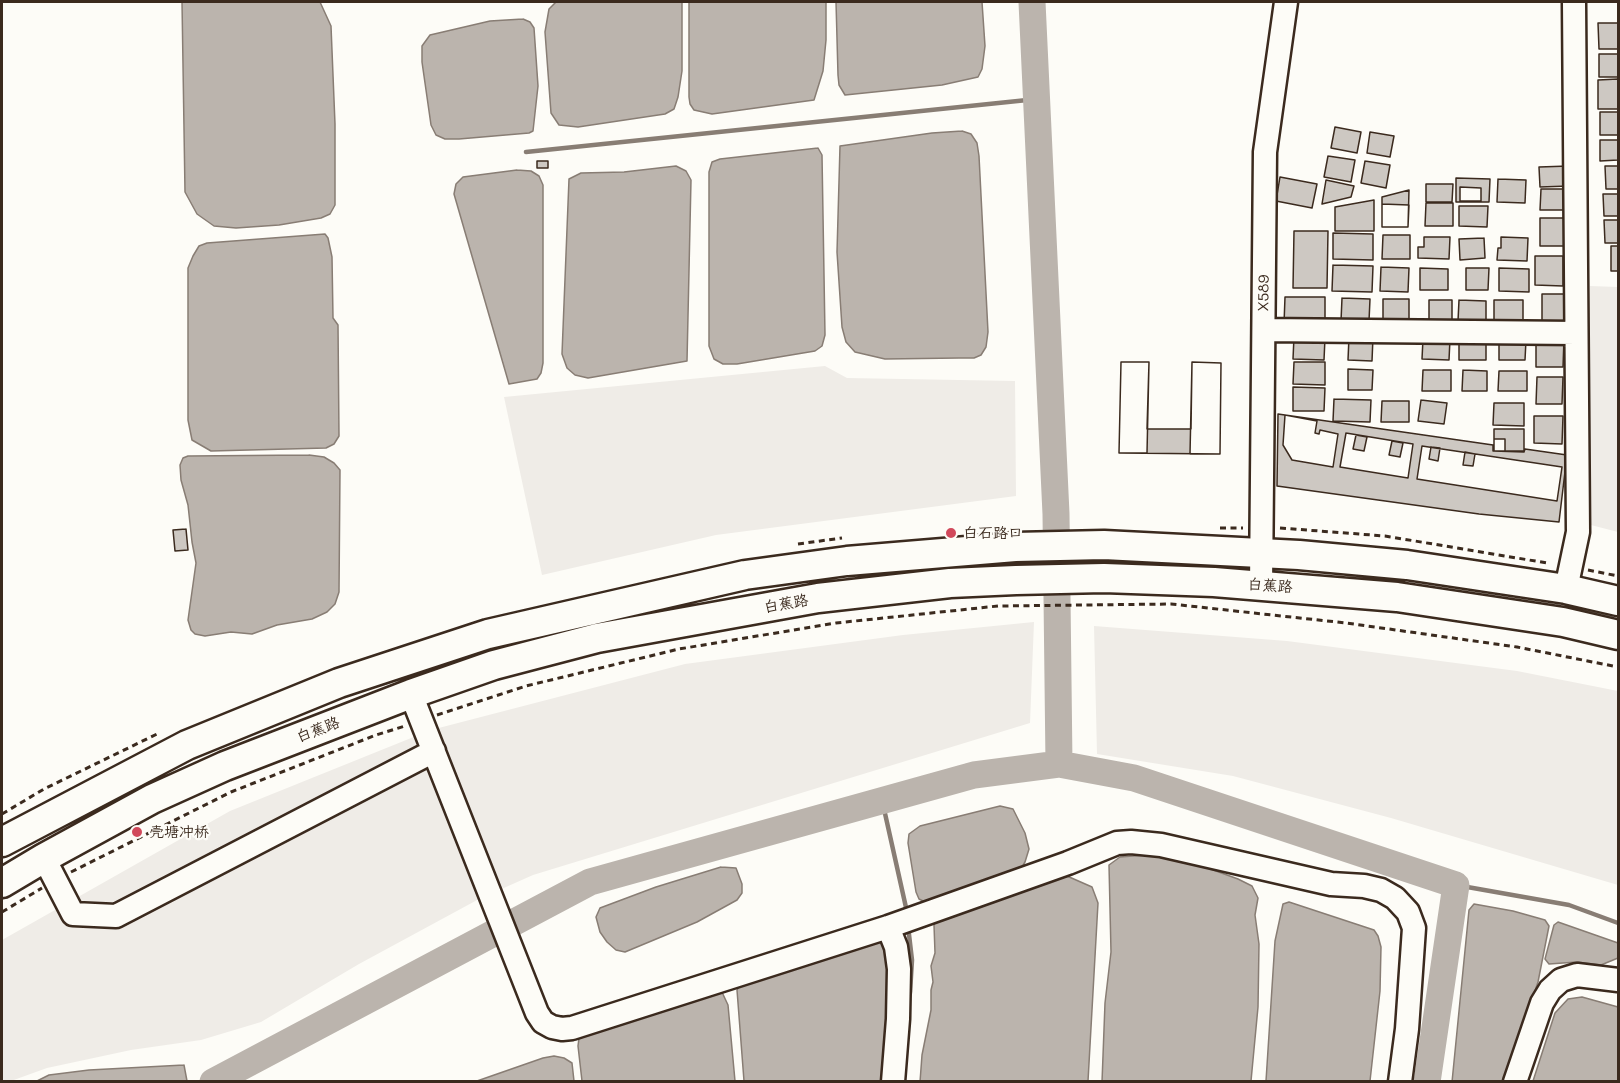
<!DOCTYPE html>
<meta charset="utf-8">
<style>
body{margin:0}
#map{position:relative;width:1620px;height:1083px;overflow:hidden;background:#fdfcf7;font-family:Mali,sans-serif}
canvas{display:block}
.frame{position:absolute;inset:0;border:3px solid #3b2a1e;pointer-events:none}
</style>
<div id="map">
<canvas width="1620" height="1083"></canvas>
<div class="frame"></div>
</div>
<script>
const g = document.querySelector('canvas').getContext('2d');
g.lineJoin = 'round';
function fillPath(path, color) { g.fillStyle = color; g.fill(path, 'evenodd'); }
const poly = rows => new Path2D(rows.map(r => 'M' + r).join(''));
function stroke(path, color, width, dash) { g.strokeStyle = color; g.lineWidth = width; g.lineCap = dash ? 'butt' : 'round'; g.setLineDash(dash || []); g.stroke(path); }
function write(font, color, halo, rows, align = 'center') {
  g.font = font + ' Mali,"LXGW WenKai TC",sans-serif'; g.lineWidth = 4.5; g.setLineDash([]); g.textBaseline = 'middle'; g.strokeStyle = halo; g.fillStyle = color; for (const [text, x, y, turn = 0] of rows) {
    g.save(); g.translate(x, y); g.rotate((+turn || 0) * Math.PI / 180); g.textAlign = isNaN(turn) ? turn : align; if (halo) g.strokeText(text, 0, 0); g.fillText(text, 0, 0); g.restore();
  }
}
const built = poly([
 [1590,286,1618,287,1618,532,1587,524],
 [825,366,847,378,1015,381,1016,496,716,535,542,575,504,397],
 [1034,622,1030,723,533,875,479,899,359,964,261,1022,201,1040,131,1050,47,1068,11,1081,2,1081,2,940,230,811,431,730,685,664,903,635],
 [1094,626,1287,641,1517,671,1618,691,1618,885,1391,818,1233,776,1097,754]
]);
const water = poly([
 [182,2,320,2,331,26,335,124,335,205,330,214,321,218,279,225,236,228,214,226,197,214,185,192,182,2],
 [556,2,682,2,682,71,678,97,674,109,665,114,578,127,559,125,551,113,545,32,549,9,556,2],
 [689,2,826,2,826,40,823,71,814,100,712,114,694,110,690,104,689,97,689,2],
 [836,2,982,2,985,46,982,69,978,77,942,85,845,95,839,85,838,75,836,2],
 [523,19,530,22,534,28,538,86,533,131,529,133,459,139,445,139,436,135,431,125,422,62,422,46,430,35,490,21,523,19],
 [962,131,971,134,977,143,979,156,988,332,986,347,981,355,974,358,959,358,885,359,855,352,846,342,842,327,837,252,840,146,932,133,962,131],
 [818,148,822,155,825,335,822,346,815,351,737,364,723,364,714,359,709,346,709,172,712,162,720,159,818,148],
 [676,166,686,171,691,180,687,361,588,378,575,375,567,368,562,354,569,179,581,173,624,172,676,166],
 [517,170,531,171,539,176,543,185,543,363,541,373,537,379,509,384,454,194,456,184,463,177,517,170],
 [325,234,328,238,332,257,333,318,338,325,339,436,334,444,326,448,211,451,192,440,188,420,188,268,193,256,199,246,207,243,325,234],
 [309,455,324,457,334,463,340,470,339,592,335,604,327,612,312,619,277,625,252,634,231,632,205,636,195,634,191,630,188,620,196,563,192,542,188,505,181,480,180,465,183,458,188,456,309,455],
 [1000,806,1013,809,1025,833,1029,849,1025,862,1019,872,925,902,919,899,916,892,908,843,909,834,920,826,1000,806],
 [1146,855,1194,863,1238,879,1252,886,1258,898,1255,915,1259,944,1258,1007,1251,1081,1102,1082,1105,1003,1111,952,1109,865,1120,857,1146,855],
 [721,867,736,868,742,884,742,893,737,900,697,922,625,952,616,950,607,942,600,932,596,917,600,908,656,887,721,867],
 [1067,876,1092,887,1098,903,1088,1081,920,1082,922,1055,931,1010,931,990,933,982,931,966,935,953,934,925,935,918,1015,888,1067,876],
 [1289,902,1374,930,1378,936,1381,947,1380,991,1370,1081,1266,1081,1275,941,1283,904,1289,902],
 [1474,904,1513,911,1545,920,1549,926,1538,982,1504,1081,1452,1082,1469,910,1474,904],
 [1558,922,1618,943,1618,958,1601,965,1577,962,1549,964,1545,959,1554,925,1558,922],
 [880,942,885,943,890,953,885,1081,744,1081,737,990,743,979,860,945,880,942],
 [721,990,728,1005,735,1081,582,1081,578,1046,579,1038,585,1031,721,990],
 [1582,997,1618,1007,1618,1081,1533,1081,1555,1013,1568,999,1582,997],
 [554,1056,564,1058,572,1063,574,1081,477,1081,543,1058,554,1056],
 [184,1065,187,1081,37,1081,49,1075,89,1070,184,1065]
]);
const stream = poly([
 [526,152,1037,99],
 [882,800,907,912],
 [1456,885,1569,905,1618,923],
 [908,926,912,960,910,993]
]);
const river = poly([
 [1032,2,1056,514,1059,764],
 [213,1082,590,882,974,775,1059,764,1134,778,1456,885,1427,1082]
]);
const building = poly([
 [1598,23,1618,23,1618,49,1599,49,1598,23],
 [1599,54,1618,54,1618,77,1599,77,1599,54],
 [1618,79,1618,109,1598,109,1598,80,1618,79],
 [1600,112,1618,112,1618,135,1600,135,1600,112],
 [1335,127,1361,132,1357,153,1331,148,1335,127],
 [1370,132,1394,136,1390,157,1367,153,1370,132],
 [1600,140,1618,140,1618,160,1600,161,1600,140],
 [1328,156,1355,160,1351,182,1324,177,1328,156],
 [537,161,548,161,548,168,537,168,537,161],
 [1365,161,1390,165,1386,188,1361,183,1365,161],
 [1569,166,1569,186,1540,187,1539,167,1569,166],
 [1605,166,1618,166,1618,189,1606,189,1605,166],
 [1280,177,1317,184,1312,208,1276,201,1280,177],
 [1456,178,1490,179,1489,202,1456,202,1456,178],
 [1498,179,1526,180,1525,203,1497,202,1498,179],
 [1326,180,1354,186,1351,197,1322,204,1326,180],
 [1426,184,1453,184,1452,202,1426,202,1426,184],
 [1460,187,1481,188,1481,201,1460,201,1460,187],
 [1541,189,1566,189,1566,210,1540,210,1541,189],
 [1409,190,1408,227,1382,227,1382,197,1409,190],
 [1603,194,1618,194,1618,216,1604,216,1603,194],
 [1374,200,1374,231,1335,231,1335,207,1374,200],
 [1426,203,1453,203,1453,226,1425,226,1426,203],
 [1382,204,1409,205,1408,227,1382,227,1382,204],
 [1459,206,1488,206,1487,227,1459,226,1459,206],
 [1540,218,1565,218,1564,246,1540,246,1540,218],
 [1604,220,1618,220,1618,243,1605,243,1604,220],
 [1294,231,1328,231,1327,288,1293,288,1294,231],
 [1333,233,1373,234,1373,260,1333,259,1333,233],
 [1383,235,1410,235,1410,259,1382,259,1383,235],
 [1424,237,1450,237,1449,259,1418,258,1418,247,1424,247,1424,237],
 [1501,237,1528,238,1527,261,1497,260,1498,248,1501,248,1501,237],
 [1484,238,1485,258,1460,260,1459,239,1484,238],
 [1611,246,1618,246,1618,271,1611,271,1611,246],
 [1535,256,1563,256,1563,286,1535,285,1535,256],
 [1333,265,1373,266,1372,292,1332,291,1333,265],
 [1381,267,1409,268,1408,292,1380,291,1381,267],
 [1420,268,1448,269,1448,290,1420,290,1420,268],
 [1466,268,1489,268,1488,290,1466,290,1466,268],
 [1499,268,1529,269,1529,292,1499,291,1499,268],
 [1542,294,1566,294,1566,321,1542,321,1542,294],
 [1285,297,1325,297,1325,324,1284,324,1285,297],
 [1342,298,1370,299,1369,321,1341,321,1342,298],
 [1383,299,1409,299,1409,320,1383,320,1383,299],
 [1429,300,1452,300,1452,321,1429,320,1429,300],
 [1459,300,1486,301,1486,322,1458,321,1459,300],
 [1494,300,1523,300,1523,323,1494,323,1494,300],
 [1294,337,1325,338,1324,360,1293,359,1294,337],
 [1349,337,1373,337,1372,361,1348,360,1349,337],
 [1423,339,1450,339,1449,360,1422,359,1423,339],
 [1499,339,1526,340,1525,360,1499,360,1499,339],
 [1536,339,1564,339,1563,367,1536,367,1536,339],
 [1459,340,1486,340,1486,360,1459,360,1459,340],
 [1121,362,1149,362,1147,453,1119,453,1121,362],
 [1121,362,1149,362,1147,429,1191,429,1192,362,1221,363,1220,454,1119,453,1121,362],
 [1192,362,1221,363,1220,454,1190,454,1192,362],
 [1294,362,1325,362,1325,385,1293,384,1294,362],
 [1348,369,1373,370,1372,390,1348,390,1348,369],
 [1423,370,1451,370,1451,391,1422,391,1423,370],
 [1463,370,1487,371,1487,391,1462,391,1463,370],
 [1499,371,1527,371,1527,391,1498,391,1499,371],
 [1537,377,1563,377,1562,404,1536,404,1537,377],
 [1293,387,1325,388,1324,411,1293,411,1293,387],
 [1334,399,1371,400,1370,422,1333,421,1334,399],
 [1421,400,1447,403,1444,424,1418,421,1421,400],
 [1382,401,1409,401,1409,422,1381,422,1382,401],
 [1494,403,1524,403,1524,426,1493,425,1494,403],
 [1278,414,1493,445,1493,451,1524,452,1525,449,1567,455,1559,522,1479,514,1277,486,1278,414],
 [1285,415,1317,421,1315,433,1319,434,1320,430,1338,434,1333,467,1292,460,1283,445,1285,415],
 [1534,416,1563,416,1562,444,1534,443,1534,416],
 [1494,429,1524,429,1524,451,1494,451,1494,429],
 [1346,433,1413,444,1408,478,1340,467,1346,433],
 [1356,435,1367,437,1364,451,1353,449,1356,435],
 [1494,439,1505,439,1505,451,1494,451,1494,439],
 [1392,441,1403,443,1400,457,1389,455,1392,441],
 [1422,446,1562,467,1557,501,1417,479,1422,446],
 [1431,447,1440,448,1438,461,1429,459,1431,447],
 [1465,452,1475,454,1473,466,1463,465,1465,452],
 [186,529,188,550,175,551,173,530,186,529]
]);
const path = poly([
 [1220,528,1243,528],
 [1280,528,1385,536,1547,563],
 [798,544,842,538],
 [1588,570,1618,576],
 [437,715,526,686,679,649,836,623,998,606,1171,604,1346,623,1517,647,1618,667],
 [2,814,44,789,157,734],
 [71,872,231,792,376,735,405,726],
 [2,912,42,888]
]);
const minor = poly([
 [1264,330,1576,333],
 [1261,586,1265,152,1286,2],
 [1566,589,1578,532,1574,2],
 [411,694,537,1013,543,1022,552,1027,562,1029,572,1028,888,927,1068,863,1117,843,1131,842,1161,845,1331,884,1364,886,1381,890,1395,898,1408,912,1414,928,1407,1029,1400,1082],
 [44,858,73,914,116,916,434,751],
 [888,927,896,947,899,969,898,1019,893,1082],
 [1515,1082,1542,1003,1550,990,1561,980,1577,975,1618,980]
]);
const major = poly([
 [2,842,187,745,339,683,488,634,745,575,847,561,1015,547,1104,545,1299,555,1407,565,1566,589,1618,601],
 [2,883,44,858,152,799,225,766,411,694,494,665,597,638,818,598,950,583,1016,580,1104,578,1214,582,1397,597,1563,622,1618,635]
]);
const markers = [
 [951,533,6,"#d1495b"],
 [137,832,6,"#d1495b"]
];
const streetNames = [
 ["X589",1264,293,-89],
 ["白蕉路",1270,586,4],
 ["白蕉路",786,604,-10],
 ["白蕉路",318,730,-21]
];
const poiNames = [
 ["白石路口",963,533],
 ["壳塘冲桥",149,832]
];
fillPath(built, '#efece7');
fillPath(water, '#bbb4ad');
stroke(water, '#887d74', 1.5);
stroke(stream, '#887d74', 4.5);
stroke(river, '#bbb4ad', 27);
fillPath(building, '#cdc8c2');
stroke(building, '#3b2a1e', 1.5);
stroke(minor, '#3b2a1e', 27);
stroke(major, '#3b2a1e', 33);
stroke(path, '#3b2a1e', 3, [6, 4.5]);
stroke(minor, '#fdfcf7', 22);
stroke(major, '#fdfcf7', 28);
for (const [x, y, r, color] of markers) { const dot = new Path2D(); dot.arc(x, y, r, 0, 2 * Math.PI); g.fillStyle = color; g.fill(dot); stroke(dot, '#fdfcf7', 2); }
write('15px', '#3b2a1e', '#fdfcf7', streetNames);
write('15px', '#3b2a1e', '#fdfcf7', poiNames, 'left');
</script>
